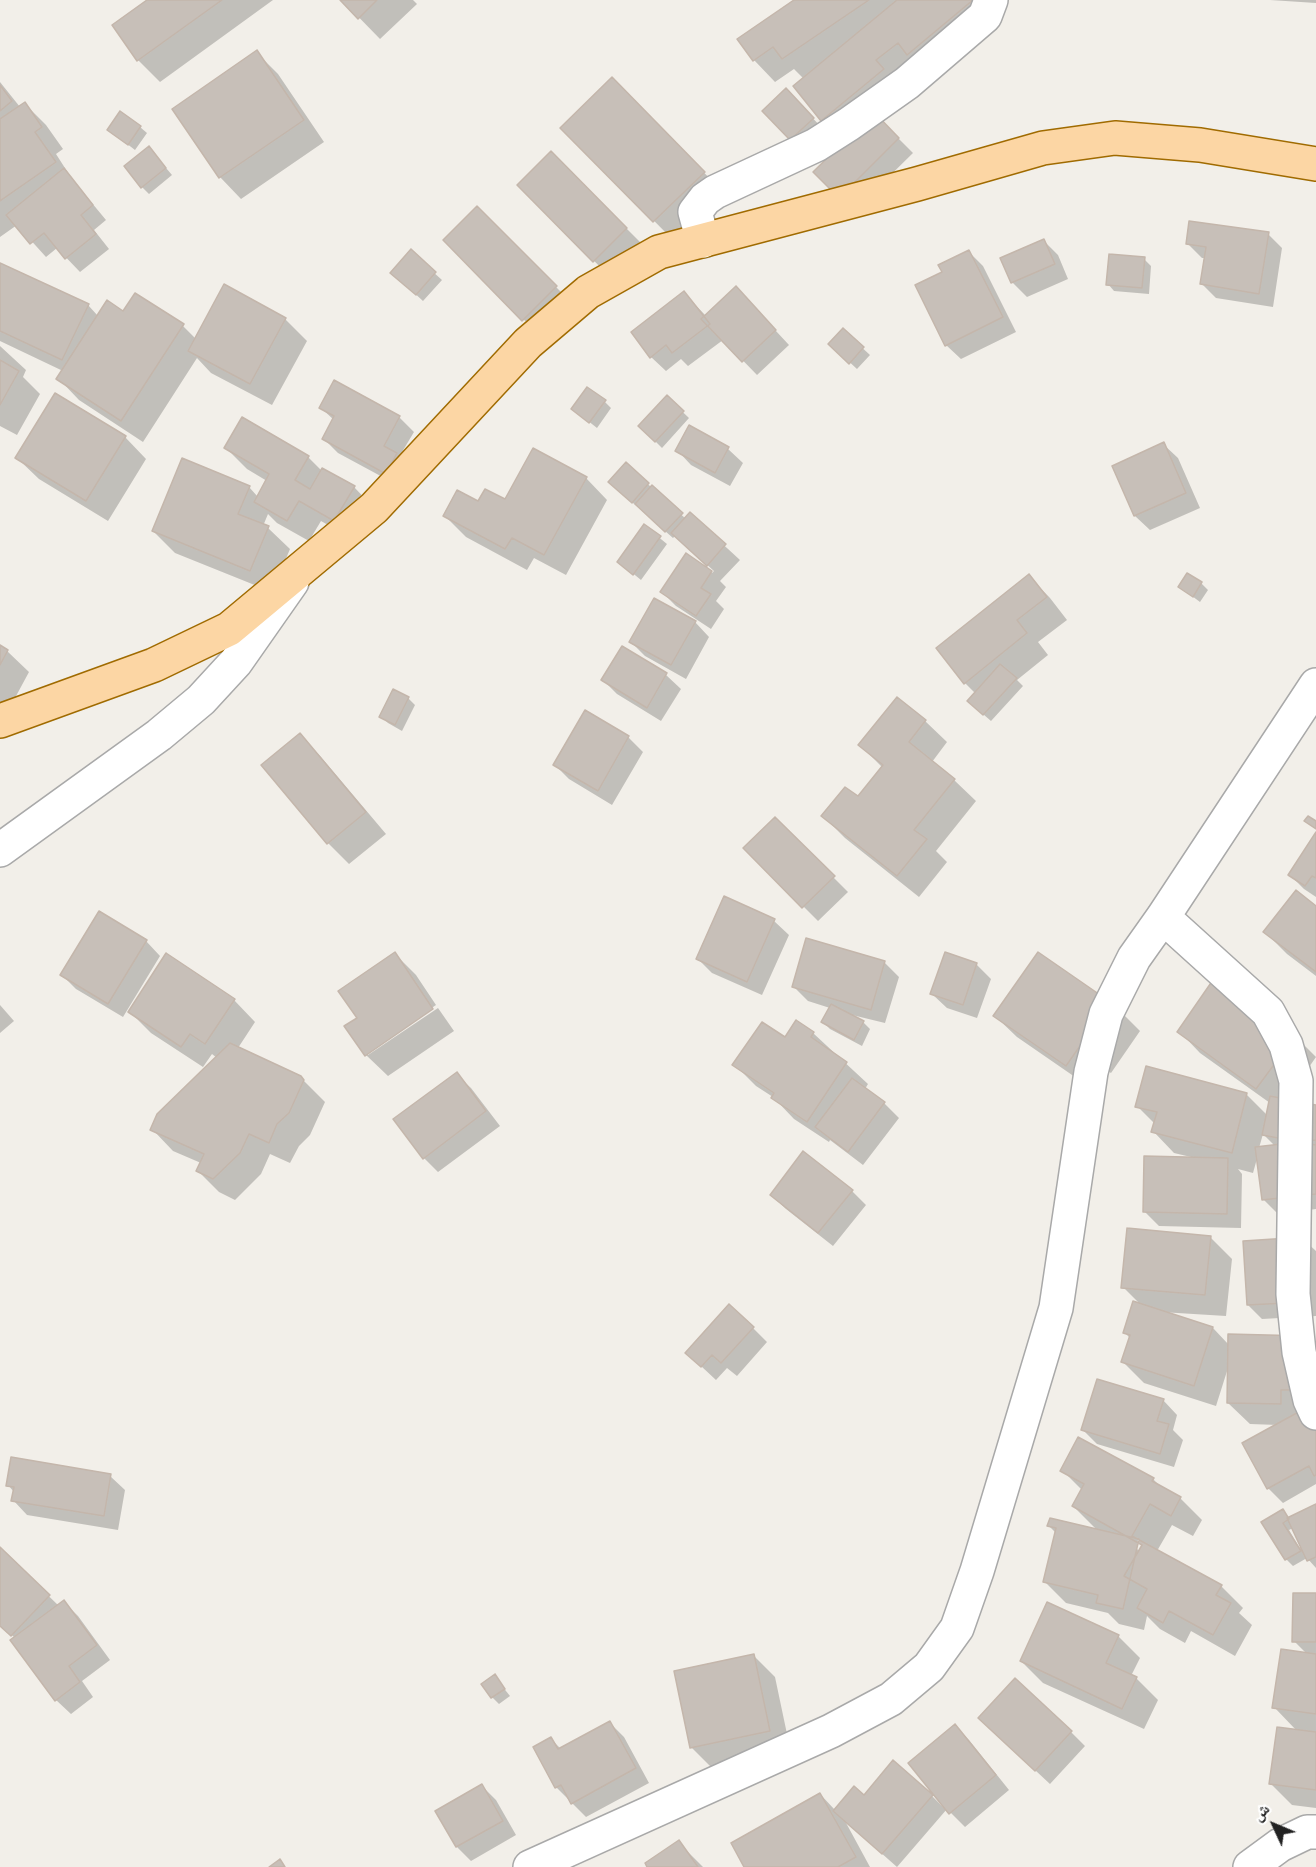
<!DOCTYPE html>
<meta charset="utf-8">
<style>
body{margin:0}
#map{position:relative;width:1316px;height:1867px;overflow:hidden;background:#f2efe9;font-family:Figtree,"Noto Naskh Arabic",sans-serif}
canvas{display:block}
.north{position:absolute;left:1244px;top:1795px;width:60px;height:60px;-webkit-text-stroke:4px #fff;paint-order:stroke;rotate:314deg;font-size:16px;font-weight:700;line-height:24px;text-align:center;color:#222}
.north::after{content:'';display:block;margin:auto;width:21px;height:27px;background:#222;clip-path:polygon(50% 0,100% 100%,50% 72%,0 100%)}
</style>
<div id="map">
<canvas width="1316" height="1867"></canvas>
<div class="north">ش</div>
</div>
<script>
const g = document.querySelector('canvas').getContext('2d');
g.lineJoin = 'round';
function fillPath(path, color) { g.fillStyle = color; g.fill(path, 'evenodd'); }
const poly = rows => new Path2D(rows.map(r => 'M' + r).join(''));
function stroke(path, color, width, dash) { g.strokeStyle = color; g.lineWidth = width; g.lineCap = dash ? 'butt' : 'round'; g.setLineDash(dash || []); g.stroke(path); }
const shadow = poly([
 [150,0,273,0,160,82,138,60,114,26],
 [342,0,413,0,417,4,380,39],
 [796,0,978,0,875,115,913,153,854,211,845,143,822,120,804,79,794,69,775,82,754,60],
 [1270,0,1316,0,1316,3],
 [256,52,278,74,324,142,241,199,220,177],
 [612,79,725,194,676,243,562,128],
 [0,82,20,107,25,104,46,125,63,149,56,154,72,179,106,220,94,230,109,249,80,272,57,248,46,257,17,225,0,237],
 [800,105,827,133,791,139],
 [140,127,147,133,135,150,109,130],
 [551,153,648,250,615,282,519,185],
 [155,155,172,175,149,194,142,187],
 [477,208,578,309,545,341,445,240],
 [1268,234,1282,248,1273,307,1216,298,1202,284,1206,258,1202,258,1187,243],
 [1044,241,1058,255,1068,279,1027,297,1012,282],
 [411,252,442,280,423,301,399,279],
 [969,252,983,266,1016,332,961,359,946,345,944,273],
 [1144,259,1151,266,1149,294,1114,291,1108,284],
 [0,264,88,305,98,316,124,313,135,295,183,326,196,339,225,286,285,319,307,341,272,405,211,373,197,358,143,442,79,400,58,378,63,371,0,341],
 [684,293,706,316,750,303,789,345,757,375,723,340,688,366,681,359,666,371,651,357,633,333],
 [843,330,870,355,857,369,830,344],
 [0,346,26,370,23,377,40,394,17,435,0,426],
 [335,382,399,417,414,432,399,457,401,487,338,453,323,438,334,420,321,408],
 [667,397,689,418,662,448,640,426],
 [605,402,611,408,597,428,573,409],
 [689,427,728,449,743,463,730,486,691,465,677,450],
 [125,437,146,459,108,521,39,479,17,458],
 [1163,444,1178,458,1200,508,1150,530,1135,516,1114,466],
 [225,447,308,457,322,471,354,487,375,509,356,541,321,521,309,541,277,523,268,514,263,526,268,528,290,549,272,592,175,553,153,531,249,487,258,497,267,481,247,469],
 [626,464,686,519,690,514,740,560,720,581,726,587,716,601,724,609,711,629,676,606,662,592,686,555,712,573,714,571,675,536,673,538,617,489],
 [586,478,607,500,566,575,534,558,527,570,466,537,444,515,478,504,505,501],
 [645,526,667,544,641,580,619,562],
 [1029,576,1050,598,1067,620,1038,642,1048,655,1017,680,1023,686,991,721,976,708,976,694,965,683],
 [1201,583,1208,590,1200,602,1180,587],
 [695,622,709,637,686,679,645,656,631,642],
 [0,647,7,651,29,672,2,722,0,720],
 [622,649,666,675,681,689,661,721,617,694,603,680],
 [408,698,415,705,402,731,388,723,381,716],
 [897,699,925,721,947,742,932,762,954,780,976,801,936,851,947,862,919,897,845,838,823,816,858,798,883,768,860,745],
 [585,712,629,738,643,752,612,805,569,779,555,765],
 [300,735,321,757,386,834,349,864,328,843],
 [775,819,848,892,818,921,745,848],
 [1316,835,1316,897,1304,889,1290,875],
 [1316,908,1316,976,1287,954,1265,932],
 [774,921,789,935,762,995,712,973,698,959],
 [146,941,160,956,123,1017,76,989,62,975],
 [395,954,416,975,436,1005,368,1052,368,1055,438,1008,454,1031,388,1076,366,1055,359,1019],
 [946,954,977,965,991,979,977,1018,947,1008,932,994],
 [884,962,899,977,885,1023,848,1014,863,1022,870,1029,862,1046,830,1029,823,1022,830,1008,808,1001,794,987],
 [234,1000,255,1022,238,1048,300,1077,325,1102,310,1135,299,1146,290,1163,270,1154,261,1174,235,1200,219,1192,198,1171,201,1163,173,1151,152,1129,217,1058,212,1054,203,1067,151,1033,130,1012],
 [0,1005,14,1021,0,1033],
 [1118,1009,1140,1031,1111,1073,1102,1067,1088,1086,1017,1037,995,1016],
 [1179,1031,1295,1036,1316,1057,1300,1080,1300,1103,1316,1106,1316,1209,1278,1214,1264,1200,1258,1155,1253,1173,1238,1169,1242,1174,1241,1228,1159,1226,1145,1212,1191,1157,1174,1153,1153,1131,1155,1124,1137,1106,1246,1094,1267,1115,1270,1103,1200,1053],
 [1263,1134,1275,1146,1259,1148],
 [813,1033,868,1084,865,1089,884,1103,899,1118,863,1165,830,1140,829,1142,794,1119,773,1097,756,1086,734,1064,785,1040],
 [456,1074,471,1088,500,1126,438,1172,424,1158],
 [852,1191,866,1205,833,1246,786,1209,771,1195],
 [1210,1237,1232,1259,1226,1316,1161,1312,1213,1328,1229,1345,1306,1337,1316,1347,1316,1484,1283,1503,1268,1488,1278,1425,1250,1424,1228,1403,1228,1368,1216,1406,1144,1383,1123,1362,1130,1338,1125,1333,1141,1305,1123,1287],
 [1303,1239,1316,1251,1316,1316,1262,1319,1248,1305],
 [753,1328,767,1342,737,1376,727,1368,716,1380,687,1353],
 [1163,1400,1177,1415,1173,1430,1183,1440,1174,1467,1097,1444,1083,1430],
 [1062,1470,1153,1479,1163,1489,1180,1498,1202,1520,1193,1536,1172,1525,1157,1551,1221,1586,1243,1608,1239,1613,1252,1625,1235,1656,1191,1631,1185,1643,1160,1629,1147,1616,1144,1630,1119,1624,1108,1613,1066,1603,1045,1582,1056,1533,1049,1526,1098,1531,1073,1506,1082,1490],
 [1138,1540,1144,1545,1140,1552,1136,1548],
 [110,1476,125,1490,118,1530,27,1515,13,1500,14,1492,8,1485],
 [1316,1506,1316,1568,1307,1558,1293,1566,1287,1560,1264,1523,1282,1511,1290,1518],
 [1293,1528,1303,1549,1301,1550,1289,1530],
 [0,1549,59,1606,64,1602,78,1616,110,1660,82,1681,93,1697,71,1714,56,1700,15,1638,0,1624],
 [1316,1594,1316,1808,1292,1805,1271,1784,1297,1731,1274,1707,1307,1654,1294,1641],
 [1118,1636,1140,1658,1131,1676,1136,1678,1158,1700,1144,1729,1043,1683,1021,1661],
 [754,1656,775,1677,791,1753,713,1769,692,1748],
 [494,1676,510,1696,499,1704,492,1697],
 [610,1723,624,1737,649,1783,586,1817,556,1787,551,1739,561,1749],
 [955,1726,969,1740,1009,1790,965,1827,947,1809,897,1867,845,1821,870,1867,746,1867,820,1794,835,1810,864,1797,932,1796,943,1807],
 [994,1732,1071,1732,1085,1746,1050,1784],
 [482,1786,496,1800,516,1835,471,1861,457,1847],
 [678,1842,703,1867,649,1867]
]);
const building = poly([
 [147,0,222,0,137,61,112,25,147,0],
 [340,0,377,0,358,19,340,0],
 [794,0,869,0,782,59,773,47,753,61,737,39,794,0],
 [897,0,973,0,907,55,898,43,876,60,884,69,821,121,793,86,897,0],
 [257,50,304,120,219,178,172,109,257,50],
 [612,77,705,172,653,222,560,128,612,77],
 [0,85,12,101,0,111,0,85],
 [786,88,814,118,790,140,762,111,786,88],
 [25,102,42,127,35,132,56,162,0,201,0,119,25,102],
 [120,111,141,126,128,145,107,130,120,111],
 [874,112,899,138,839,198,813,172,874,112],
 [149,146,166,168,141,188,124,166,149,146],
 [551,151,627,228,593,262,517,185,551,151],
 [64,168,93,205,81,215,96,234,65,259,44,233,30,244,6,215,64,168],
 [477,206,557,286,522,321,443,240,477,206],
 [1189,221,1269,232,1259,294,1200,284,1206,247,1186,244,1189,221],
 [1044,239,1055,264,1011,283,1000,258,1044,239],
 [411,249,436,272,416,295,390,273,411,249],
 [969,250,1003,317,945,346,915,285,942,272,938,265,969,250],
 [1109,254,1145,257,1142,288,1106,285,1109,254],
 [0,263,89,304,62,360,0,331,0,263],
 [224,284,286,318,250,384,188,351,224,284],
 [736,286,776,330,742,362,701,319,736,286],
 [684,291,710,324,672,353,666,345,650,358,631,332,684,291],
 [135,293,184,324,121,421,56,379,107,300,123,311,135,293],
 [843,328,864,347,849,364,828,344,843,328],
 [0,360,19,371,0,405,0,360],
 [334,380,400,416,384,446,397,453,386,474,322,439,334,416,319,408,334,380],
 [587,387,606,400,589,423,571,409,587,387],
 [55,393,126,436,86,501,15,458,55,393],
 [667,395,684,411,655,442,638,426,667,395],
 [242,417,309,456,295,480,310,489,322,468,355,486,334,521,299,501,287,521,254,502,269,474,224,448,242,417],
 [689,425,729,447,715,473,675,451,689,425],
 [1164,442,1186,493,1134,516,1112,466,1164,442],
 [533,448,587,477,544,555,512,538,505,549,443,516,457,490,478,501,485,489,505,499,533,448],
 [182,458,250,486,238,514,269,526,250,571,152,531,182,458],
 [626,462,649,483,632,503,608,482,626,462],
 [652,485,683,513,665,532,635,504,652,485],
 [690,512,726,544,707,566,671,533,690,512],
 [644,524,661,536,633,575,617,562,644,524],
 [686,553,712,571,701,588,711,594,696,616,660,592,686,553],
 [1187,573,1202,582,1193,597,1178,587,1187,573],
 [1029,574,1047,597,1017,620,1027,633,964,684,936,648,1029,574],
 [654,598,696,621,671,665,629,642,654,598],
 [0,645,8,650,0,665,0,645],
 [622,646,667,673,647,708,601,680,622,646],
 [1000,664,1017,678,983,715,967,701,1000,664],
 [393,689,409,697,395,725,379,717,393,689],
 [897,697,926,720,909,742,955,779,914,830,927,839,897,876,821,816,845,787,858,796,883,765,858,745,897,697],
 [585,710,629,736,598,791,553,765,585,710],
 [300,733,366,812,327,844,261,765,300,733],
 [1308,816,1316,821,1316,829,1304,821,1308,816],
 [775,817,835,876,802,908,743,848,775,817],
 [1316,832,1316,878,1312,876,1305,886,1288,875,1316,832],
 [1296,890,1316,906,1316,972,1263,932,1296,890],
 [724,896,775,919,747,982,696,959,724,896],
 [99,911,147,940,108,1004,60,975,99,911],
 [806,938,885,961,871,1010,792,987,806,938],
 [395,952,433,1009,365,1056,344,1026,357,1018,338,991,395,952],
 [945,952,977,963,963,1005,930,994,945,952],
 [1038,952,1119,1008,1089,1053,1080,1046,1066,1066,993,1016,1038,952],
 [166,953,235,999,205,1044,190,1034,181,1047,128,1012,166,953],
 [1215,977,1296,1035,1256,1089,1177,1032,1215,977],
 [831,1004,864,1021,854,1040,821,1022,831,1004],
 [796,1020,814,1032,811,1037,847,1062,807,1122,771,1098,774,1093,732,1065,762,1022,785,1037,796,1020],
 [230,1043,301,1076,304,1080,289,1113,277,1124,269,1143,249,1134,240,1153,213,1179,196,1171,204,1154,150,1130,157,1114,230,1043],
 [1146,1066,1247,1093,1232,1153,1151,1132,1157,1112,1135,1107,1146,1066],
 [457,1072,486,1111,423,1159,393,1119,457,1072],
 [852,1078,885,1102,848,1152,815,1127,852,1078],
 [1270,1096,1316,1105,1316,1145,1262,1135,1270,1096],
 [1316,1140,1316,1194,1262,1200,1255,1147,1316,1140],
 [803,1151,853,1190,818,1233,770,1195,803,1151],
 [1144,1156,1228,1158,1227,1214,1143,1212,1144,1156],
 [1127,1228,1211,1236,1205,1295,1121,1288,1127,1228],
 [1304,1237,1307,1302,1247,1305,1243,1241,1304,1237],
 [1133,1301,1213,1327,1194,1386,1121,1362,1130,1335,1123,1333,1133,1301],
 [729,1304,754,1327,721,1363,712,1355,701,1367,685,1353,729,1304],
 [1228,1334,1307,1336,1306,1390,1281,1390,1281,1404,1227,1403,1228,1334],
 [1097,1379,1164,1399,1157,1421,1169,1424,1160,1454,1081,1430,1097,1379],
 [1313,1404,1316,1410,1316,1475,1314,1476,1309,1466,1267,1489,1242,1443,1313,1404],
 [1078,1437,1154,1478,1152,1481,1181,1497,1171,1516,1150,1504,1132,1536,1222,1585,1216,1595,1231,1603,1213,1635,1169,1611,1163,1623,1137,1608,1147,1589,1124,1576,1142,1545,1072,1506,1084,1484,1060,1471,1078,1437],
 [11,1457,111,1474,104,1516,11,1501,14,1487,6,1486,11,1457],
 [1316,1504,1316,1557,1307,1561,1287,1518,1316,1504],
 [1283,1509,1289,1519,1283,1523,1301,1551,1285,1560,1261,1522,1283,1509],
 [1050,1518,1139,1539,1123,1609,1096,1603,1098,1595,1043,1582,1056,1528,1047,1526,1050,1518],
 [0,1547,50,1595,11,1636,0,1626,0,1547],
 [1293,1593,1316,1593,1316,1642,1292,1642,1293,1593],
 [64,1600,97,1645,69,1666,80,1682,55,1701,10,1640,64,1600],
 [1047,1602,1119,1635,1106,1663,1137,1677,1122,1709,1020,1661,1047,1602],
 [1281,1649,1316,1654,1316,1714,1272,1708,1281,1649],
 [754,1654,770,1731,690,1748,674,1671,754,1654],
 [495,1674,505,1689,491,1698,481,1684,495,1674],
 [1015,1678,1072,1731,1035,1771,978,1718,1015,1678],
 [610,1721,636,1768,571,1804,561,1785,555,1788,533,1747,551,1737,558,1749,610,1721],
 [955,1724,996,1775,949,1814,908,1763,955,1724],
 [1277,1727,1316,1732,1316,1790,1269,1784,1277,1727],
 [893,1760,933,1795,882,1854,833,1811,854,1786,864,1795,893,1760],
 [482,1784,503,1821,456,1847,435,1811,482,1784],
 [820,1793,856,1857,838,1867,744,1867,731,1843,820,1793],
 [679,1840,698,1867,647,1867,645,1863,679,1840],
 [280,1859,285,1867,269,1867,280,1859]
]);
const minor = poly([
 [703,241,695,212,705,199,715,192,816,145,849,124,907,83,985,16,991,0],
 [0,850,159,735,201,700,236,662,292,582],
 [1163,917,1268,1012,1286,1045,1296,1081,1293,1294,1299,1352,1310,1400,1316,1413],
 [530,1867,831,1731,891,1699,929,1667,957,1628,977,1571,1056,1308,1091,1072,1106,1014,1134,958,1163,917,1316,685],
 [1250,1867,1280,1845,1307,1832,1316,1832]
]);
const major = poly([
 [0,721,154,665,229,629,374,508,528,343,588,292,659,252,917,184,1043,148,1115,138,1200,145,1316,164]
]);
fillPath(shadow, '#0003');
fillPath(building, '#c7bfb8');
stroke(building, '#c4b6ab', 1.5);
stroke(minor, '#a9a9a9', 36);
stroke(major, '#a06b00', 36);
stroke(minor, '#fff', 33);
stroke(major, '#fcd6a4', 33);
</script>
